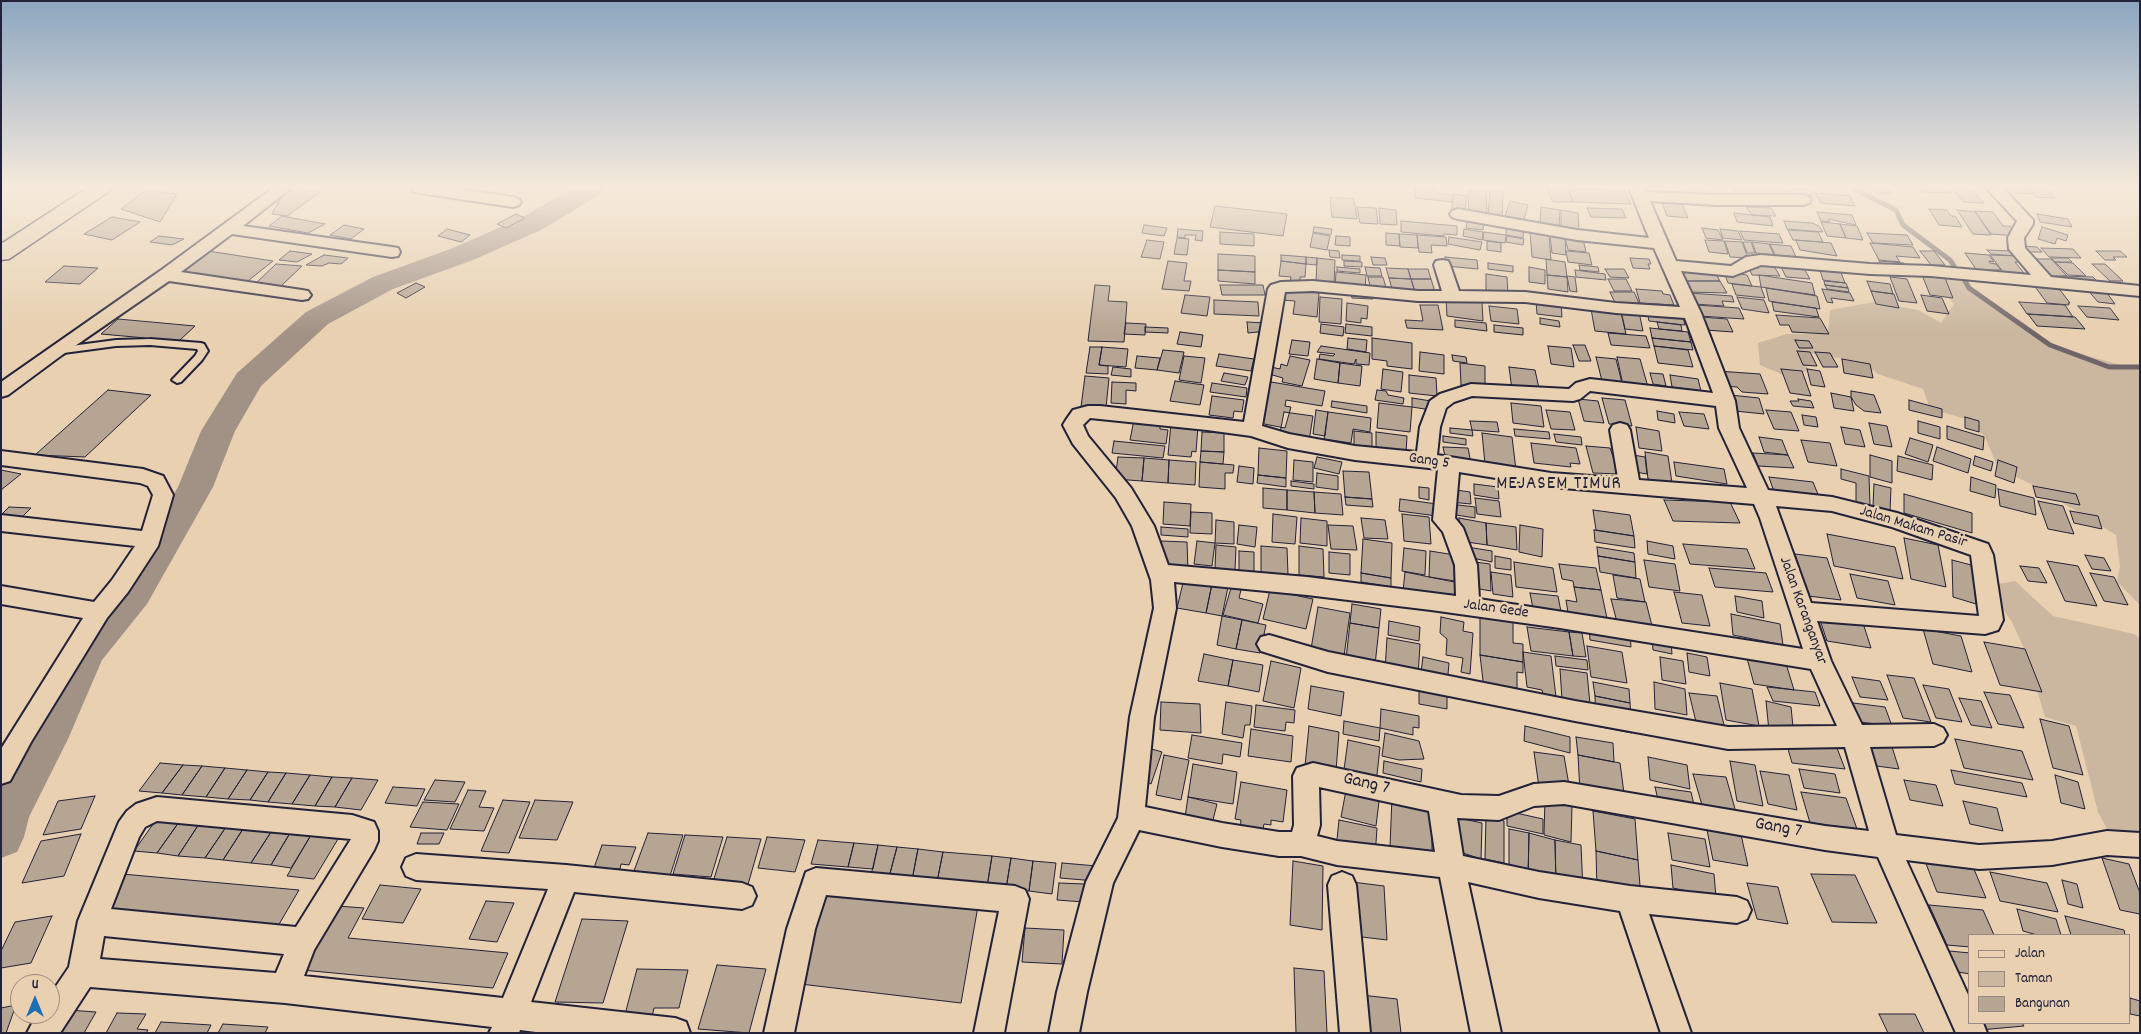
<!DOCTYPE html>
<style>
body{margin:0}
#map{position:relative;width:2141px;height:1034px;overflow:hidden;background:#e8d0b0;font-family:Dekko,sans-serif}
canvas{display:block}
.frame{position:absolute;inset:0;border:2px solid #22223b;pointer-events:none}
.legend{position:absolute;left:1968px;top:934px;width:162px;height:90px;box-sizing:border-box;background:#e8d0b0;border:1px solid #998a81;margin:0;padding:6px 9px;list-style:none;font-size:15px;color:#22223b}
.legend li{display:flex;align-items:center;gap:10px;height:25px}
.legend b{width:25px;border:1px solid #998a81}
.north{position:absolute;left:10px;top:974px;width:50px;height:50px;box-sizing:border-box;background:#e8d0b0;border:1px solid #998a81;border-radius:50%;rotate:0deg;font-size:14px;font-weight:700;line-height:20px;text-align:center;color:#22223b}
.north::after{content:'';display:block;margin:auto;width:18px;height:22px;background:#1f6fb2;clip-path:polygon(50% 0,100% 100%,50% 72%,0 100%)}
</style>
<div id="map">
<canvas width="2141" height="1034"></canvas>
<div class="frame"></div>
<ul class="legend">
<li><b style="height:6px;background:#e8d0b0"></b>Jalan</li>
<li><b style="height:14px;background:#cbb79f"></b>Taman</li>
<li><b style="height:14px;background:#b7a593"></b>Bangunan</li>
</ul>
<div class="north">U</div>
</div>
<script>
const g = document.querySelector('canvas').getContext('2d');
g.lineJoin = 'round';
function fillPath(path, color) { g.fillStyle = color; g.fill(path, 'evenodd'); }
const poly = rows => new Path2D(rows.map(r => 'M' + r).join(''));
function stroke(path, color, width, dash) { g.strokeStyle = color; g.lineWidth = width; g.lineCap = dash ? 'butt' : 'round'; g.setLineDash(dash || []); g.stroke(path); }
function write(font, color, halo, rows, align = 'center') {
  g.font = font + ' Dekko,sans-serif'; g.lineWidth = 5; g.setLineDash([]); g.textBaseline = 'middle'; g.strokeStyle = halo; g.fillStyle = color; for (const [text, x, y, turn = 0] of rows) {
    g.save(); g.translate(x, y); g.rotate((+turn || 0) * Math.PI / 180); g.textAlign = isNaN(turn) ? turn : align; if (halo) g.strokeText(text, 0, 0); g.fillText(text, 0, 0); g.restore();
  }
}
const green = poly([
 [1927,274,1955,276,2050,345,2127,367,2140,368,2140,605,2117,582,2120,566,2116,535,2033,485,1998,468,1985,437,1963,418,1930,409,1923,389,1878,374,1863,362,1797,351,1809,370,1788,377,1760,365,1758,343,1787,334,1828,334,1830,310,1874,302,1918,310,1941,323,1954,304],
 [2015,581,2053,616,2134,634,2140,638,2140,858,2121,855,2098,812,2076,726,2045,717,2026,653,2012,622,1987,586]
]);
const stream = poly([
 [1852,188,1896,210,1903,225,1950,260,1954,266],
 [1965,281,1969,288,2050,345,2109,367,2140,367]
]);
const river = poly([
 [573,188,605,188,601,194,541,230,473,260,393,289,328,324,261,386,235,431,213,487,147,604,102,660,68,739,29,817,24,837,17,852,1,858,1,782,29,731,72,640,119,584,178,487,201,431,237,373,306,312,373,277,453,248,521,218,573,188]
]);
const building = poly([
 [286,188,296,188,320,192,287,216,272,214,286,188],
 [1415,188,1436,188,1436,193,1452,195,1452,202,1415,198,1415,188],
 [1547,188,1567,188,1573,202,1553,202,1547,188],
 [1682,188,1703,188,1708,197,1686,196,1682,188],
 [1733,188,1787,188,1793,198,1736,194,1733,188],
 [1873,188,1887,188,1891,193,1877,193,1873,188],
 [1919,188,1948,188,1952,193,1922,192,1919,188],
 [1952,188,1971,189,1984,203,1963,202,1952,188],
 [2011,188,2028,188,2033,194,2015,193,2011,188],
 [2029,188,2046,188,2055,198,2036,197,2029,188],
 [1568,189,1624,190,1631,204,1574,202,1568,189],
 [1793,189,1807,189,1813,196,1800,197,1793,189],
 [146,190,177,194,160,222,121,209,146,190],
 [1468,190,1486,191,1487,215,1469,213,1468,190],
 [1490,191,1503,192,1502,218,1488,216,1490,191],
 [1815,193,1850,196,1855,206,1821,203,1815,193],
 [1454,194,1467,196,1464,214,1451,212,1454,194],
 [1330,197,1354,199,1357,219,1332,217,1330,197],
 [1510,201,1528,205,1523,223,1504,219,1510,201],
 [1662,203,1682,204,1688,218,1667,216,1662,203],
 [1215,206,1287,214,1283,236,1210,227,1215,206],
 [1357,207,1376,208,1378,224,1360,223,1357,207],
 [1541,207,1560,210,1559,226,1540,223,1541,207],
 [1746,207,1771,208,1776,216,1752,215,1746,207],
 [1379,208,1396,210,1397,225,1380,224,1379,208],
 [1587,208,1622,209,1626,218,1591,217,1587,208],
 [1929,209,1947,210,1951,216,1955,216,1962,227,1939,225,1929,209],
 [1561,210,1578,213,1579,231,1561,229,1561,210],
 [1957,210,1975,212,1991,235,1973,234,1957,210],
 [1975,211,1993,212,2003,226,2010,226,2017,236,1991,234,1975,211],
 [1817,212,1852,215,1856,225,1828,219,1830,222,1821,221,1817,212],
 [1734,213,1770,217,1773,226,1737,222,1734,213],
 [516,214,525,218,506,228,497,224,516,214],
 [2037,214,2068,219,2072,227,2040,222,2037,214],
 [282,216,325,224,308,233,269,226,282,216],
 [112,217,140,222,112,240,84,234,112,217],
 [1468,217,1484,220,1483,230,1466,228,1468,217],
 [1401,221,1457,226,1457,235,1444,234,1444,236,1401,232,1401,221],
 [1784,221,1812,223,1819,226,1823,232,1787,229,1784,221],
 [1821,222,1840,224,1846,238,1827,236,1821,222],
 [1507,223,1524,226,1523,238,1506,235,1507,223],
 [1840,224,1857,226,1863,240,1846,238,1840,224],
 [344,225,364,229,351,239,330,235,344,225],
 [1144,225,1167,228,1164,236,1142,233,1144,225],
 [1314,227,1332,229,1331,235,1313,232,1314,227],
 [2042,227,2068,235,2066,241,2057,238,2055,244,2038,239,2042,227],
 [1702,228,1718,230,1723,240,1706,238,1702,228],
 [447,229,470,235,461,242,438,236,447,229],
 [1178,229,1203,231,1202,241,1195,240,1196,235,1185,235,1185,238,1177,237,1178,229],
 [1464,229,1483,232,1482,240,1463,236,1464,229],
 [1720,229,1738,231,1742,240,1723,238,1720,229],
 [1788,230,1818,232,1823,242,1793,240,1788,230],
 [1740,231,1779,234,1783,243,1744,240,1740,231],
 [1220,232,1254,234,1254,246,1220,244,1220,232],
 [1484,232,1506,235,1505,243,1483,240,1484,232],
 [1530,232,1549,234,1551,260,1532,257,1530,232],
 [1313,233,1330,236,1327,250,1310,247,1313,233],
 [1386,233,1399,234,1400,246,1386,245,1386,233],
 [1867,233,1907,235,1913,245,1873,243,1867,233],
 [1399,234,1417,235,1418,248,1400,247,1399,234],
 [1417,235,1446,237,1447,246,1431,245,1432,253,1419,252,1417,235],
 [1550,235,1565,237,1566,255,1552,253,1550,235],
 [159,236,184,239,172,245,150,242,159,236],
 [1336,236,1350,237,1350,246,1335,245,1336,236],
 [1507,236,1524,239,1523,245,1506,242,1507,236],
 [1449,237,1482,242,1480,250,1448,244,1449,237],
 [1177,238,1189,239,1187,255,1174,254,1177,238],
 [1565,238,1583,239,1586,252,1568,250,1565,238],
 [1147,240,1164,242,1160,259,1141,257,1147,240],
 [1705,240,1724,241,1728,254,1709,252,1705,240],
 [1796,240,1831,243,1837,256,1800,250,1796,240],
 [1487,241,1501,243,1501,252,1487,250,1487,241],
 [1725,241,1742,242,1748,258,1730,257,1725,241],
 [1743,242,1751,242,1755,253,1747,253,1743,242],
 [1752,242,1769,244,1774,255,1756,253,1752,242],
 [1870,243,1913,247,1920,258,1896,256,1900,262,1879,260,1870,243],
 [1770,244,1791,246,1796,257,1775,255,1770,244],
 [2022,246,2037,247,2042,252,2027,252,2022,246],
 [2041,248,2073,249,2081,258,2049,257,2041,248],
 [1329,250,1339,251,1340,258,1330,257,1329,250],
 [1987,250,2012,251,2016,256,1991,254,1987,250],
 [208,251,273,261,244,284,178,273,208,251],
 [290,251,312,254,297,262,279,260,290,251],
 [1566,251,1589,253,1592,265,1568,262,1566,251],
 [1920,251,1934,251,1945,265,1931,265,1920,251],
 [2096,251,2120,251,2127,257,2113,257,2116,260,2105,260,2096,251],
 [1965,253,1989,255,1994,262,1989,261,1990,263,1996,264,2001,270,1987,270,1989,273,1978,272,1965,253],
 [1218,254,1255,256,1255,272,1218,270,1218,254],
 [324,255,348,258,341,264,329,263,322,266,306,265,324,255],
 [1281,255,1306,257,1306,264,1281,261,1281,255],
 [1342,255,1360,256,1360,261,1342,260,1342,255],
 [1990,255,2017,256,2021,262,2015,262,2028,278,2014,278,2011,273,2004,273,1990,255],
 [1306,257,1317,258,1317,265,1306,264,1306,257],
 [1371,257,1385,258,1387,265,1373,265,1371,257],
 [1445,257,1477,260,1478,269,1446,266,1445,257],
 [1317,258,1335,260,1334,284,1316,283,1317,258],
 [1630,258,1649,259,1651,264,1648,264,1650,269,1633,268,1630,258],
 [2051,258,2068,258,2072,262,2055,262,2051,258],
 [1546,259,1565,262,1567,277,1547,275,1546,259],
 [2030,259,2051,259,2067,276,2045,276,2030,259],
 [1168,261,1187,263,1184,281,1191,281,1189,291,1162,289,1168,261],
 [1281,261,1306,264,1305,277,1300,277,1300,284,1290,283,1291,277,1279,276,1281,261],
 [1344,261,1362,262,1362,267,1344,266,1344,261],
 [1879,261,1904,263,1906,267,1882,265,1879,261],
 [1755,262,1772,263,1780,276,1752,275,1749,268,1759,268,1755,262],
 [2055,262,2073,263,2086,276,2068,275,2055,262],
 [1488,263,1513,266,1513,272,1488,269,1488,263],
 [1779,263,1803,267,1810,279,1786,277,1779,263],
 [276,264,302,266,280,287,254,285,276,264],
 [2092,264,2105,264,2123,281,2110,281,2092,264],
 [1579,265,1598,267,1599,272,1580,270,1579,265],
 [64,266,98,268,80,284,45,282,64,266],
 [1337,267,1360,269,1360,273,1337,271,1337,267],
 [1365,267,1380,268,1382,276,1367,276,1365,267],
 [1529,267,1545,270,1545,284,1529,282,1529,267],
 [1819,267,1840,270,1845,283,1823,280,1819,267],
 [1386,268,1408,269,1411,279,1389,278,1386,268],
 [1674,268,1713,269,1720,281,1681,281,1674,268],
 [1408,269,1428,269,1431,279,1411,279,1408,269],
 [1605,269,1624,269,1629,278,1610,277,1605,269],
 [1218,270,1255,272,1255,284,1218,281,1218,270],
 [1575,270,1605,274,1606,280,1576,277,1575,270],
 [1336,272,1366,275,1365,291,1335,288,1336,272],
 [1724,272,1747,275,1752,286,1728,283,1724,272],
 [1486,274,1507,277,1508,295,1486,292,1486,274],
 [1547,275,1567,277,1568,292,1548,289,1547,275],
 [1759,275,1812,283,1815,295,1761,287,1759,275],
 [1922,275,1945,278,1953,298,1930,295,1922,275],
 [1567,276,1575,277,1577,292,1570,291,1567,276],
 [2063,276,2093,277,2101,285,2071,284,2063,276],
 [1368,277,1383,277,1387,291,1371,291,1368,277],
 [1890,277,1907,279,1917,303,1899,301,1890,277],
 [1389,278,1411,279,1416,295,1393,293,1389,278],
 [1411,279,1431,279,1436,295,1416,295,1411,279],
 [1608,279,1626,279,1632,291,1614,291,1608,279],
 [1681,281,1720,281,1727,293,1688,292,1681,281],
 [1824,281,1846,283,1848,288,1825,285,1824,281],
 [1867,281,1890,284,1893,294,1871,291,1867,281],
 [416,283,425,287,406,298,397,293,416,283],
 [1732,284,1761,287,1765,298,1736,295,1732,284],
 [2033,284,2057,286,2070,303,2068,303,2069,305,2047,303,2033,284],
 [1095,285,1110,286,1108,301,1127,302,1124,342,1088,341,1095,285],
 [1220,285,1263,285,1265,295,1222,295,1220,285],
 [1825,285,1848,288,1849,292,1827,289,1825,285],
 [1766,288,1817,296,1820,309,1769,301,1766,288],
 [2086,288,2104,289,2115,304,2098,302,2086,288],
 [1282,289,1319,293,1317,317,1293,314,1295,301,1280,300,1282,289],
 [1636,289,1662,291,1663,294,1670,295,1674,305,1640,303,1636,289],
 [1822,289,1850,293,1854,301,1831,298,1833,303,1827,302,1822,289],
 [1871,291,1894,294,1899,308,1876,304,1871,291],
 [1610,292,1634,292,1639,303,1615,303,1610,292],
 [1689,293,1732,296,1734,302,1722,301,1724,306,1694,304,1689,293],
 [1351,294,1372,295,1373,299,1352,298,1351,294],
 [1185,295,1210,297,1207,316,1181,313,1185,295],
 [1921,295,1942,298,1949,314,1927,311,1921,295],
 [1320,297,1342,299,1341,324,1319,322,1320,297],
 [1737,297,1764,300,1769,313,1742,309,1737,297],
 [1446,298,1482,302,1483,321,1447,316,1446,298],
 [1214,300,1258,302,1259,316,1214,314,1214,300],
 [1536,300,1561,303,1562,317,1537,314,1536,300],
 [1772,302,1816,308,1819,317,1774,311,1772,302],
 [2019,302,2065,305,2073,317,2027,314,2019,302],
 [1347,303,1368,306,1367,319,1361,318,1361,323,1346,321,1347,303],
 [1420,305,1438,305,1443,330,1407,328,1405,320,1423,321,1420,305],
 [1696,305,1739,308,1744,319,1700,316,1696,305],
 [1489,306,1517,309,1519,324,1491,321,1489,306],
 [2078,306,2110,308,2119,320,2087,317,2078,306],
 [1591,309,1621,313,1626,334,1595,331,1591,309],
 [1621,310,1639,312,1643,331,1625,329,1621,310],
 [1647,311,1682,314,1685,325,1649,321,1647,311],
 [2028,314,2075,317,2085,329,2037,326,2028,314],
 [1776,315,1820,318,1829,334,1792,332,1789,325,1780,325,1776,315],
 [1701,317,1727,319,1733,332,1706,330,1701,317],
 [1540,318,1559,321,1560,327,1540,324,1540,318],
 [118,319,195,326,179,341,101,334,118,319],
 [1455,320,1486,323,1487,331,1455,327,1455,320],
 [1247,322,1266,323,1267,331,1248,333,1247,322],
 [1657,322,1681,325,1682,331,1659,329,1657,322],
 [1126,323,1146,324,1145,335,1124,334,1126,323],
 [1321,324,1344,327,1343,336,1320,333,1321,324],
 [1346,324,1372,327,1372,336,1345,333,1346,324],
 [1494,325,1523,328,1523,335,1494,332,1494,325],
 [1145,327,1168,328,1168,333,1145,332,1145,327],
 [1650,328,1688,332,1691,342,1652,338,1650,328],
 [1180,332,1203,335,1201,347,1177,344,1180,332],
 [1608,333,1646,336,1650,348,1611,345,1608,333],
 [1348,338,1367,340,1366,352,1347,349,1348,338],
 [1372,338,1412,343,1412,369,1387,366,1387,361,1372,359,1372,338],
 [1652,338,1691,342,1693,350,1654,346,1652,338],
 [1292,340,1310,342,1308,356,1289,354,1292,340],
 [1795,340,1809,341,1813,348,1799,348,1795,340],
 [1573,345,1585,345,1591,361,1579,361,1573,345],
 [1321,346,1370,353,1369,365,1356,364,1356,359,1354,364,1319,359,1320,354,1333,356,1335,354,1317,352,1321,346],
 [1548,346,1571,348,1574,367,1551,364,1548,346],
 [1654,346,1688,350,1693,367,1658,363,1654,346],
 [1090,347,1102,347,1099,365,1108,366,1108,374,1086,373,1090,347],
 [1102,347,1128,349,1126,367,1099,365,1102,347],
 [1163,350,1184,352,1179,373,1157,370,1163,350],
 [1797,351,1810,352,1817,366,1803,365,1797,351],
 [1420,352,1444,355,1444,374,1419,371,1420,352],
 [1815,352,1830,353,1838,367,1823,367,1815,352],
 [1219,354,1254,359,1251,371,1216,366,1219,354],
 [1452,355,1466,357,1467,363,1453,361,1452,355],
 [1137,356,1160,358,1157,370,1135,368,1137,356],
 [1184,356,1205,358,1201,383,1179,380,1184,356],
 [1290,356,1310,360,1302,386,1282,382,1283,378,1269,374,1271,367,1280,369,1281,364,1287,366,1290,356],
 [1596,357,1616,359,1623,387,1603,385,1596,357],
 [1617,357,1640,359,1648,387,1623,385,1617,357],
 [1317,359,1340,363,1338,383,1314,379,1317,359],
 [1842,359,1870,364,1873,378,1844,373,1842,359],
 [1340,363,1362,366,1360,386,1338,383,1340,363],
 [1460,363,1485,366,1485,388,1461,385,1460,363],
 [1113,367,1131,369,1131,377,1111,375,1113,367],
 [1509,367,1535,370,1540,393,1512,390,1509,367],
 [1383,369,1403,372,1401,392,1381,389,1383,369],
 [1781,369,1802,371,1811,396,1790,393,1781,369],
 [1807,369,1820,371,1825,387,1811,385,1807,369],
 [1717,371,1760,374,1768,394,1742,392,1737,387,1723,386,1717,371],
 [1224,373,1248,377,1245,385,1221,381,1224,373],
 [1650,373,1663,374,1666,386,1653,384,1650,373],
 [1409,375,1436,378,1437,396,1409,393,1409,375],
 [1670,375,1698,379,1701,391,1672,387,1670,375],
 [1085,376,1109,378,1106,408,1081,407,1085,376],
 [1175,381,1204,385,1200,405,1170,401,1175,381],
 [1112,382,1136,383,1136,391,1126,390,1126,404,1111,403,1112,382],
 [1271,382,1325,391,1322,406,1286,400,1285,406,1291,407,1285,428,1259,423,1271,382],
 [1212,383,1247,388,1246,397,1210,392,1212,383],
 [108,390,151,395,85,457,35,455,108,390],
 [1377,390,1386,391,1388,395,1404,398,1403,404,1375,400,1377,390],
 [1851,391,1874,395,1881,413,1864,411,1856,405,1851,397,1851,391],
 [1831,393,1851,397,1854,411,1834,408,1831,393],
 [1730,395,1759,398,1764,414,1735,411,1730,395],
 [1212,396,1244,400,1242,412,1234,411,1233,418,1209,415,1212,396],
 [1412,398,1431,401,1431,410,1412,407,1412,398],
 [1602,398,1625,400,1632,426,1609,424,1602,398],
 [1578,399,1598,401,1604,423,1584,421,1578,399],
 [1798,399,1811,401,1814,408,1793,406,1790,401,1799,401,1798,399],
 [1909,400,1942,409,1942,418,1909,410,1909,400],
 [1332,401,1367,406,1367,413,1331,407,1332,401],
 [1379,403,1412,407,1410,432,1377,428,1379,403],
 [1511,403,1541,406,1544,427,1513,423,1511,403],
 [1316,410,1328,412,1325,436,1313,434,1316,410],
 [1546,410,1570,412,1575,430,1551,429,1546,410],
 [1766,410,1791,412,1799,431,1774,429,1766,410],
 [1657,411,1674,414,1675,423,1658,420,1657,411],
 [1284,412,1313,416,1309,441,1280,433,1284,412],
 [1328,412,1371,418,1370,432,1353,429,1351,443,1324,439,1328,412],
 [1679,412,1704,414,1709,429,1684,426,1679,412],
 [1802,415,1816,417,1818,427,1804,425,1802,415],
 [1965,417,1979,421,1979,432,1965,428,1965,417],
 [1134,420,1160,423,1160,429,1168,430,1166,444,1130,440,1134,420],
 [1470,421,1497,422,1499,432,1472,430,1470,421],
 [1918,421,1940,427,1940,439,1918,433,1918,421],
 [1869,423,1887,426,1892,447,1874,444,1869,423],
 [1171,424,1198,426,1196,452,1192,451,1191,457,1168,455,1171,424],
 [1947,426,1984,437,1983,450,1947,439,1947,426],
 [1636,427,1659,431,1662,451,1639,448,1636,427],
 [1841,427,1860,430,1865,447,1845,444,1841,427],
 [1450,428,1472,430,1473,436,1450,433,1450,428],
 [1514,429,1549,432,1550,439,1515,436,1514,429],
 [1354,431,1372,433,1372,452,1354,450,1354,431],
 [1202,432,1224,433,1224,452,1201,451,1202,432],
 [1376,432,1407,436,1406,453,1376,449,1376,432],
 [1482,433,1512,437,1516,470,1485,464,1482,433],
 [1554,434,1581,437,1582,445,1556,442,1554,434],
 [1443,436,1466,439,1466,445,1443,442,1443,436],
 [1759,437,1782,440,1788,455,1764,452,1759,437],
 [1910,438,1933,445,1928,462,1905,454,1910,438],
 [1801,440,1830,443,1837,466,1808,462,1801,440],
 [1114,441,1165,446,1163,458,1112,453,1114,441],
 [1531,443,1576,448,1580,464,1570,463,1571,467,1534,463,1531,443],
 [1586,446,1610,448,1619,474,1593,473,1586,446],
 [1443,447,1468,448,1471,463,1446,461,1443,447],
 [1937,447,1971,459,1968,473,1933,461,1937,447],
 [1259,448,1287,451,1286,478,1258,475,1259,448],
 [1201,451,1224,452,1223,464,1200,462,1201,451],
 [1645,452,1668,456,1672,483,1648,479,1645,452],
 [1753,453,1788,455,1794,468,1758,466,1753,453],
 [1627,454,1645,457,1647,474,1629,471,1627,454],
 [1870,455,1892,461,1892,483,1870,477,1870,455],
 [1898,456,1933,465,1932,480,1897,471,1898,456],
 [1975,456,1993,462,1991,471,1973,465,1975,456],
 [1118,457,1144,458,1142,481,1115,479,1118,457],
 [1317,457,1342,462,1339,474,1314,468,1317,457],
 [1144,458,1169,460,1168,483,1142,481,1144,458],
 [1169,460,1196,462,1195,485,1168,483,1169,460],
 [1294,460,1313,462,1313,482,1293,480,1294,460],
 [1998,460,2017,467,2014,483,1995,476,1998,460],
 [1200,462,1234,465,1233,473,1225,473,1225,489,1199,487,1200,462],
 [1674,462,1724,469,1727,484,1676,476,1674,462],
 [1239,466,1254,468,1253,484,1237,482,1239,466],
 [1841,469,1869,476,1870,506,1856,505,1856,483,1841,479,1841,469],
 [1,470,21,474,1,490,1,470],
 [1343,471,1369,472,1372,499,1345,497,1343,471],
 [1317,473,1338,476,1338,490,1316,487,1317,473],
 [1258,475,1286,478,1286,487,1257,483,1258,475],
 [1769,477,1813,482,1819,497,1774,492,1769,477],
 [1971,477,1996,485,1995,498,1970,491,1971,477],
 [1291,481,1314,484,1314,489,1291,486,1291,481],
 [1474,484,1498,487,1499,499,1474,495,1474,484],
 [1874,484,1891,488,1890,511,1873,506,1874,484],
 [2033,486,2076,494,2080,505,2036,497,2033,486],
 [1419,487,1429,488,1429,500,1419,498,1419,487],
 [1263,488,1287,490,1287,510,1263,508,1263,488],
 [1449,489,1470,492,1471,504,1450,502,1449,489],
 [1998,489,2034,498,2036,515,2000,506,1998,489],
 [1287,490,1314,492,1315,513,1287,510,1287,490],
 [1314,492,1341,494,1343,515,1315,513,1314,492],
 [1904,494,1972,513,1972,533,1904,513,1904,494],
 [1345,497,1372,499,1373,507,1346,505,1345,497],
 [1475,498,1499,501,1501,517,1477,514,1475,498],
 [1400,499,1437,504,1437,516,1399,511,1400,499],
 [1664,500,1730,502,1740,523,1673,521,1664,500],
 [2038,501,2063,506,2074,534,2048,529,2038,501],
 [1164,502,1191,504,1190,526,1163,524,1164,502],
 [1450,504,1475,507,1475,518,1450,514,1450,504],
 [9,507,31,508,19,520,1,515,9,507],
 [1593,510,1630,515,1634,536,1596,530,1593,510],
 [2070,511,2098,516,2102,529,2074,523,2070,511],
 [1191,512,1212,513,1212,534,1190,533,1191,512],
 [1273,514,1297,517,1295,544,1272,542,1273,514],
 [1402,514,1429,517,1431,544,1404,541,1402,514],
 [1301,518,1327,521,1327,546,1300,543,1301,518],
 [1361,518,1385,520,1388,539,1364,538,1361,518],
 [1459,518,1486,523,1487,545,1460,541,1459,518],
 [1216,520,1234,522,1234,544,1215,543,1216,520],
 [1486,523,1516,527,1517,550,1487,545,1486,523],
 [1239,525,1257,527,1255,547,1237,544,1239,525],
 [1328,525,1353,526,1357,550,1331,549,1328,525],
 [1520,525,1543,529,1542,557,1519,552,1520,525],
 [1161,527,1188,529,1188,537,1161,535,1161,527],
 [1594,530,1634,536,1635,548,1595,542,1594,530],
 [1827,534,1895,547,1903,579,1834,566,1827,534],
 [1904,538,1938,545,1946,587,1911,579,1904,538],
 [1363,539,1392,543,1391,578,1361,573,1363,539],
 [1161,541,1187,542,1188,571,1161,570,1161,541],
 [1197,541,1215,543,1212,566,1194,564,1197,541],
 [1647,541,1673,546,1675,559,1648,554,1647,541],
 [1683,544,1747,549,1755,569,1690,564,1683,544],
 [1216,545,1236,547,1235,570,1215,568,1216,545],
 [1261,546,1287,548,1288,575,1261,573,1261,546],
 [1299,546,1323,549,1324,577,1299,575,1299,546],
 [1467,547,1492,551,1492,562,1467,557,1467,547],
 [1597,547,1634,553,1635,562,1598,556,1597,547],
 [1404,548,1426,551,1425,575,1402,571,1404,548],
 [1239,551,1254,552,1254,572,1239,571,1239,551],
 [1430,551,1455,555,1455,581,1429,577,1430,551],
 [1329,552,1350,554,1350,575,1329,573,1329,552],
 [1795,554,1827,558,1841,600,1808,596,1795,554],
 [2085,555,2104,558,2111,571,2092,569,2085,555],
 [1495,556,1511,559,1511,570,1495,568,1495,556],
 [1598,556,1635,562,1636,578,1600,572,1598,556],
 [1644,560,1675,564,1680,591,1649,587,1644,560],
 [1952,560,1975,566,1976,604,1953,597,1952,560],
 [1468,561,1490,564,1491,591,1468,587,1468,561],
 [2047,561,2078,566,2097,606,2065,601,2047,561],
 [1514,562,1553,568,1557,592,1516,587,1514,562],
 [1559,564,1596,568,1601,590,1574,587,1573,581,1562,579,1559,564],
 [2020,566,2039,568,2047,583,2028,581,2020,566],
 [1709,568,1766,573,1773,592,1715,587,1709,568],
 [1405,572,1459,583,1457,602,1403,591,1405,572],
 [1491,572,1511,575,1513,597,1493,594,1491,572],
 [1361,573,1391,578,1391,587,1361,582,1361,573],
 [2090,573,2114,577,2128,605,2104,601,2090,573],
 [1850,574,1888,581,1895,605,1857,598,1850,574],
 [1613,575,1640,579,1645,602,1617,598,1613,575],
 [1184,579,1212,584,1206,613,1177,608,1184,579],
 [1212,584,1228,587,1222,616,1206,613,1212,584],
 [1574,587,1601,590,1608,623,1569,619,1566,600,1577,602,1574,587],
 [1231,588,1241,590,1239,598,1263,604,1258,623,1223,615,1231,588],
 [1270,590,1313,599,1306,629,1263,619,1270,590],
 [1674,592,1702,595,1710,626,1682,623,1674,592],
 [1530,593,1558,596,1562,617,1534,614,1530,593],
 [1735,596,1762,601,1764,618,1737,612,1735,596],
 [1611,599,1646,602,1653,630,1618,626,1611,599],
 [1352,604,1381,609,1379,628,1350,623,1352,604],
 [1318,607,1350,613,1344,656,1311,649,1318,607],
 [1480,609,1513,615,1513,643,1523,644,1523,662,1480,655,1480,609],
 [1731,614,1780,624,1783,645,1733,635,1731,614],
 [1818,614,1862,620,1871,648,1827,641,1818,614],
 [1222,616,1242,620,1236,649,1217,645,1222,616],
 [1441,617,1464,622,1463,631,1473,633,1470,674,1461,672,1463,658,1446,655,1447,639,1440,633,1441,617],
 [1242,620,1266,625,1260,653,1236,649,1242,620],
 [1389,621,1420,627,1419,641,1388,635,1389,621],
 [1350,623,1379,628,1375,665,1346,659,1350,623],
 [1527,627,1569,632,1573,656,1531,651,1527,627],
 [1589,627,1630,633,1631,647,1590,640,1589,627],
 [1923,629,1961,636,1972,672,1933,664,1923,629],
 [1569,632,1582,633,1586,657,1573,656,1569,632],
 [1387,638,1420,644,1418,676,1385,670,1387,638],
 [1652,638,1671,642,1672,654,1653,650,1652,638],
 [1984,642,2025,649,2042,692,2000,685,1984,642],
 [1587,646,1622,652,1627,683,1591,677,1587,646],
 [1745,651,1784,657,1794,690,1754,684,1745,651],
 [1523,652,1551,656,1556,697,1543,695,1542,690,1527,687,1523,652],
 [1687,653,1707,657,1710,676,1689,672,1687,653],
 [1204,654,1233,660,1228,686,1198,681,1204,654],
 [1480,655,1523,662,1523,673,1517,672,1517,694,1484,689,1480,655],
 [1555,656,1587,660,1588,670,1556,666,1555,656],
 [1423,657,1449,663,1447,685,1420,679,1423,657],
 [1660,657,1683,661,1686,684,1662,680,1660,657],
 [1233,660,1263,665,1259,692,1228,686,1233,660],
 [1271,661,1301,668,1294,708,1263,701,1271,661],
 [1560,669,1587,673,1590,704,1562,700,1560,669],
 [1887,675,1914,678,1931,722,1903,718,1887,675],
 [1852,677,1880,681,1888,700,1860,697,1852,677],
 [1593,682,1629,689,1630,703,1595,696,1593,682],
 [1654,682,1685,689,1687,715,1655,709,1654,682],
 [1720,683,1752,689,1759,726,1726,720,1720,683],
 [1923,685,1949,689,1962,722,1936,718,1923,685],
 [1311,686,1344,692,1341,716,1308,709,1311,686],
 [1767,687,1815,692,1820,706,1773,701,1767,687],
 [1419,688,1447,693,1447,709,1419,704,1419,688],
 [1984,692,2010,695,2024,728,1998,724,1984,692],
 [1689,693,1717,696,1725,729,1697,726,1689,693],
 [1595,696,1630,703,1632,733,1596,726,1595,696],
 [1959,698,1981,701,1992,728,1971,725,1959,698],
 [1766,701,1791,707,1794,737,1769,731,1766,701],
 [1161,702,1200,704,1201,733,1160,730,1161,702],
 [1226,702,1252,706,1250,725,1245,725,1243,738,1222,734,1226,702],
 [1853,703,1885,707,1892,726,1860,722,1853,703],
 [1256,705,1295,710,1294,723,1286,722,1285,731,1254,727,1256,705],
 [1381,709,1419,716,1419,728,1413,727,1413,735,1380,728,1381,709],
 [2040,719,2069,726,2083,775,2053,768,2040,719],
 [1344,721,1380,728,1379,741,1343,734,1344,721],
 [1309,726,1339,732,1336,771,1305,766,1309,726],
 [1525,726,1570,737,1570,753,1524,741,1525,726],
 [1251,729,1293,736,1291,762,1248,756,1251,729],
 [1385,733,1419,741,1424,759,1399,760,1382,756,1385,733],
 [1192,735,1242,743,1240,757,1223,754,1222,764,1188,758,1192,735],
 [1576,737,1613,743,1614,762,1578,755,1576,737],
 [1955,739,2022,751,2033,780,1964,768,1955,739],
 [1348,740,1380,747,1376,784,1343,777,1348,740],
 [1786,742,1837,748,1845,769,1792,763,1786,742],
 [1861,742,1892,747,1899,769,1869,765,1861,742],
 [1145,747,1162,752,1151,784,1140,778,1145,747],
 [1534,752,1564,756,1570,791,1539,787,1534,752],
 [1164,755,1189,760,1181,800,1156,795,1164,755],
 [1578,755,1620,763,1625,801,1580,792,1578,755],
 [1648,757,1687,765,1690,789,1650,780,1648,757],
 [1384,761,1422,769,1421,782,1383,773,1384,761],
 [1730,761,1755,765,1763,806,1737,801,1730,761],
 [160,763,183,765,162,793,139,791,160,763],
 [1193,764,1237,772,1233,804,1188,797,1193,764],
 [183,765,202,766,182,795,162,793,183,765],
 [202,766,225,768,206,797,182,795,202,766],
 [225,768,247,770,228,799,206,797,225,768],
 [1799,769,1835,774,1840,793,1804,788,1799,769],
 [247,770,268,772,250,800,228,799,247,770],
 [1951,770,2022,783,2027,797,1955,784,1951,770],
 [1760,771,1789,775,1797,810,1768,804,1760,771],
 [268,772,286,773,268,802,250,800,268,772],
 [286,773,310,775,292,804,268,802,286,773],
 [1693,774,1726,777,1737,816,1704,812,1693,774],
 [310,775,332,777,315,806,292,804,310,775],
 [2055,775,2078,782,2085,809,2061,803,2055,775],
 [332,777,352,778,335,807,315,806,332,777],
 [352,778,378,780,361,810,335,807,352,778],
 [435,780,465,782,455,802,424,800,435,780],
 [1904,780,1936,785,1943,806,1910,800,1904,780],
 [1241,782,1287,790,1283,822,1271,820,1271,825,1264,824,1262,834,1240,830,1241,820,1235,819,1241,782],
 [1347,785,1380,793,1376,826,1341,817,1347,785],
 [393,787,425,789,417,806,385,803,393,787],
 [1655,787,1691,792,1695,809,1659,804,1655,787],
 [468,790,486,791,479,807,494,808,484,831,450,829,468,790],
 [1801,792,1846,798,1857,829,1810,823,1801,792],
 [95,796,81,829,43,835,58,801,95,796],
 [1188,797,1217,804,1210,832,1184,824,1188,797],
 [1392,797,1432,804,1432,855,1390,847,1392,797],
 [1545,799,1572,805,1571,842,1544,835,1545,799],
 [503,800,530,802,509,853,481,851,503,800],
 [535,800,573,802,557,840,519,838,535,800],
 [1963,801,1997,808,2003,831,1970,824,1963,801],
 [423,802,459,804,447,830,410,827,423,802],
 [1507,811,1543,819,1543,834,1507,826,1507,811],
 [1593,811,1635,819,1638,860,1596,851,1593,811],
 [1445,815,1482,823,1481,859,1451,849,1445,815],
 [1486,817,1504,821,1504,863,1485,859,1486,817],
 [156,820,179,822,157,853,134,851,156,820],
 [1339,820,1377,828,1375,857,1336,849,1339,820],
 [179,822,199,824,178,856,157,853,179,822],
 [199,824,226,827,205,858,178,856,199,824],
 [1706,825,1740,830,1748,866,1713,860,1706,825],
 [226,827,243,829,223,860,205,858,226,827],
 [243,829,271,832,251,863,223,860,243,829],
 [1509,829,1529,833,1528,879,1509,874,1509,829],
 [271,832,290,833,271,865,251,863,271,832],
 [290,833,311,835,291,868,271,865,290,833],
 [421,833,444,833,439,844,417,844,421,833],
 [648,833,683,835,668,882,631,879,648,833],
 [1529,833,1555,840,1556,885,1528,879,1529,833],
 [1668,833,1705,839,1710,867,1672,860,1668,833],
 [81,834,64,876,22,883,41,841,81,834],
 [311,835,338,839,314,879,287,876,311,835],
 [685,835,723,837,711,877,673,874,685,835],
 [727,837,761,839,747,888,712,885,727,837],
 [767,837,805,840,795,872,758,868,767,837],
 [818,840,854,843,848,867,811,864,818,840],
 [1555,840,1581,845,1583,891,1556,885,1555,840],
 [854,843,878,845,873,869,848,867,854,843],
 [602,845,636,847,629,865,621,864,620,869,594,868,602,845],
 [878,845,897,847,889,877,871,875,878,845],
 [897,847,918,849,912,880,889,877,897,847],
 [918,849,943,852,937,882,912,880,918,849],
 [1596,851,1638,860,1641,899,1597,889,1596,851],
 [943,852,992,856,987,887,937,882,943,852],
 [992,856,1011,858,1006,889,987,887,992,856],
 [1923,856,1971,862,1986,898,1937,892,1923,856],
 [1011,858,1033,861,1029,891,1006,889,1011,858],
 [2102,858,2129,864,2140,893,2140,914,2120,910,2102,858],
 [1033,861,1056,863,1052,894,1029,891,1033,861],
 [1293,861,1323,866,1322,930,1290,925,1293,861],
 [1062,863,1097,866,1096,881,1060,878,1062,863],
 [1671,865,1714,874,1716,897,1673,888,1671,865],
 [1990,872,2047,883,2058,912,2000,901,1990,872],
 [122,874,299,890,278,926,98,909,122,874],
 [1811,874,1855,875,1877,923,1832,922,1811,874],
 [2062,880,2077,884,2083,908,2068,904,2062,880],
 [1352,882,1384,886,1387,940,1354,936,1352,882],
 [1059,883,1085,884,1084,902,1057,900,1059,883],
 [1747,883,1778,887,1788,924,1757,919,1747,883],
 [380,885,421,889,403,923,362,919,380,885],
 [818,889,978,906,961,1003,792,983,818,889],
 [486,901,514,903,497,942,469,939,486,901],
 [1929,905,1983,910,1994,935,1970,935,1970,947,1947,945,1929,905],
 [337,906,364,908,348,938,508,953,493,988,302,970,337,906],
 [2017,909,2056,919,2061,935,2037,935,2023,931,2017,909],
 [52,916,31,963,1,968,1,951,15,922,52,916],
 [2065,916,2124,930,2125,935,2071,935,2065,916],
 [582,919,628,921,603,1003,555,1002,582,919],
 [1025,928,1064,930,1062,964,1022,962,1025,928],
 [1949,951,1970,953,1970,974,1958,972,1949,951],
 [717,965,766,969,749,1033,698,1029,717,965],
 [1294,968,1324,971,1327,1033,1296,1033,1294,968],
 [637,969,688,970,679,1008,654,1008,651,1022,623,1022,637,969],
 [1361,995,1397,999,1401,1033,1363,1033,1361,995],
 [2130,998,2140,1001,2140,1016,2130,1014,2130,998],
 [16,1005,6,1033,1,1033,1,1008,16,1005],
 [68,1010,96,1012,84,1033,54,1033,68,1010],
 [117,1013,146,1014,137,1029,148,1030,146,1033,106,1033,117,1013],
 [1879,1014,1915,1014,1924,1033,1888,1033,1879,1014],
 [161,1022,211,1025,207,1033,155,1033,161,1022],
 [1975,1023,2022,1023,2024,1026,1980,1030,1975,1023],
 [223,1024,268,1027,265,1033,218,1033,223,1024]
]);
const lane = poly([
 [150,339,201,343,204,344,208,351,202,360,181,382,177,383,172,380,195,356,198,351,197,349,150,345,116,346,56,354,51,351,56,348,116,340,150,339]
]);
const street = poly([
 [273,188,291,188,243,226,392,247,398,248,400,252,398,256,392,257,232,234,181,272,302,290,308,291,311,295,308,299,302,300,169,281,62,355,8,395,1,397,1,382,160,271,273,188],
 [411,188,452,188,513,197,519,199,521,202,519,205,513,207,419,193,413,191,411,188],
 [1629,188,1645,188,1646,192,1717,195,1803,195,1809,197,1811,200,1809,203,1803,205,1717,205,1650,201,1676,261,1731,266,1746,257,1761,255,1870,264,1931,266,2031,275,2009,249,2008,238,2017,221,1986,188,2003,188,2033,220,2033,224,2024,238,2025,248,2051,277,2140,286,2140,296,1931,276,1870,274,1761,265,1733,276,1681,271,1701,313,1735,401,1739,428,1768,490,1832,497,1897,513,1988,544,1993,555,2003,620,1998,630,1985,634,1817,621,1831,661,1862,725,1934,724,1943,728,1947,735,1943,742,1934,746,1870,747,1896,835,1979,845,2052,841,2107,831,2140,833,2140,857,2107,855,2052,865,1979,869,1906,860,1970,999,1970,1023,1983,1023,1987,1033,1956,1033,1878,857,1825,850,1564,804,1534,806,1499,820,1457,818,1463,856,1539,872,1630,886,1737,897,1747,901,1751,910,1747,919,1737,923,1649,914,1691,1033,1661,1033,1620,911,1539,898,1468,882,1501,1033,1471,1033,1440,877,1337,865,1301,856,1279,856,1222,847,1139,830,1113,883,1087,992,1079,1033,1049,1033,1057,992,1086,882,1118,818,1130,717,1154,608,1151,580,1132,526,1116,498,1073,444,1063,425,1066,420,1073,410,1088,406,1100,406,1244,422,1268,289,1271,285,1281,282,1313,281,1418,291,1442,291,1434,265,1436,261,1442,260,1448,261,1450,265,1459,291,1525,292,1616,303,1680,307,1654,248,1577,240,1458,219,1452,217,1450,214,1452,211,1458,209,1577,230,1649,238,1629,188],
 [1313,291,1418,301,1525,302,1616,313,1685,318,1713,393,1590,379,1576,383,1569,389,1471,384,1440,394,1430,401,1420,427,1417,452,1355,446,1289,434,1262,426,1285,292,1313,291],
 [1590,391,1716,406,1719,428,1747,488,1639,480,1630,430,1627,425,1620,423,1613,425,1610,430,1618,478,1551,473,1437,455,1440,427,1446,408,1454,402,1472,396,1573,401,1580,399,1590,391],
 [1090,418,1207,430,1251,436,1288,448,1355,460,1438,469,1433,520,1443,532,1455,565,1456,596,1307,577,1168,565,1154,526,1131,488,1088,436,1083,425,1090,418],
 [1459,472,1551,487,1754,504,1760,518,1803,649,1479,599,1477,565,1463,528,1455,518,1459,472],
 [1776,506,1832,511,1892,527,1971,555,1979,616,1811,603,1776,506],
 [1174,582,1307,595,1431,610,1560,628,1811,669,1837,726,1728,727,1575,701,1328,652,1269,635,1261,637,1257,644,1261,651,1328,672,1575,721,1728,749,1845,747,1869,831,1825,826,1564,782,1534,784,1499,796,1461,795,1313,763,1297,768,1293,776,1294,825,1292,832,1279,832,1222,823,1145,807,1154,717,1176,608,1174,582],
 [1319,787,1429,811,1435,852,1337,841,1317,836,1320,825,1319,787],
 [1,451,143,469,163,476,173,495,158,546,128,592,107,618,31,742,10,781,1,784,1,749,83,618,1,604,1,586,94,602,112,580,135,546,1,531,1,515,142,531,153,495,148,486,140,483,1,465,1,451],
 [157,797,352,815,374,822,378,831,378,841,374,850,314,950,304,976,503,998,548,889,416,880,406,876,402,867,406,858,416,854,566,865,742,883,752,887,756,896,752,905,742,909,574,892,531,1002,675,1018,686,1022,690,1033,544,1033,520,1030,519,1033,489,1033,492,1027,285,1003,90,987,60,1033,27,1033,37,1014,50,1014,50,995,69,967,78,921,119,822,127,811,136,804,157,797],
 [157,821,351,839,296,927,111,909,139,837,145,827,157,821],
 [104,936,284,954,276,973,100,959,104,936],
 [816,868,1015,886,1025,890,1029,899,1004,1033,974,1033,999,911,826,895,815,929,794,1033,764,1033,787,929,806,872,816,868],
 [1342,872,1352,876,1356,885,1370,1033,1340,1033,1328,885,1332,876,1342,872]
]);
const secondary = poly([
 [87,188,111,188,108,192,9,259,1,260,1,244,87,188]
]);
const streetNames = [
 ["Gang 5",1429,462,8],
 ["Jalan Makam Pasir",1913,528,17],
 ["Jalan Gede",1496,610,8],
 ["Jalan Karanganyar",1802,611,70]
];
const quarterNames = [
 ["MEJASEM TIMUR",1559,485]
];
const nearStreetnames = [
 ["Gang 7",1366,785,13],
 ["Gang 7",1778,829,10]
];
fillPath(green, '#cbb79f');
stroke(stream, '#6f6568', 5);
fillPath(river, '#a29286');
fillPath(building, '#b7a593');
stroke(building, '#22223b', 1);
stroke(lane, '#22223b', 4);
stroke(street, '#22223b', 4);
stroke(secondary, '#22223b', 3);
fillPath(lane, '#e8d0b0');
fillPath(street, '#e8d0b0');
fillPath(secondary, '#e8d0b0');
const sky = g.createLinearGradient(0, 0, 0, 333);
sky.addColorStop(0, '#8ca6c1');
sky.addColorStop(0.56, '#f5eadb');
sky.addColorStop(1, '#f5eadb00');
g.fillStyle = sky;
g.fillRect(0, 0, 2141, 333);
write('16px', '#22223b', '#e8d0b0', streetNames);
g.letterSpacing = '1px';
write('19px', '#22223b', '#e8d0b0', quarterNames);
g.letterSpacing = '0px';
write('19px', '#22223b', '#e8d0b0', nearStreetnames);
</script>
